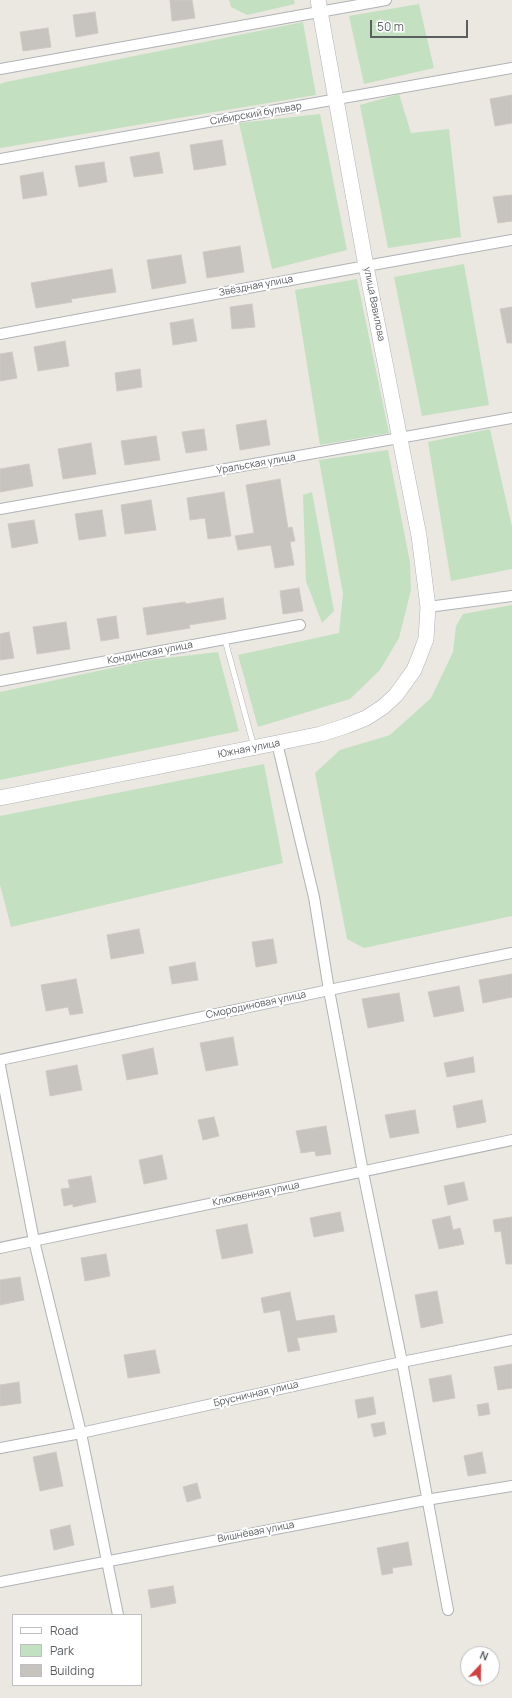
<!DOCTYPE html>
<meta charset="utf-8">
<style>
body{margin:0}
#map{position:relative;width:512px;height:1698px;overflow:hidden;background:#ebe8e2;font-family:Manrope,sans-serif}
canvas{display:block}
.legend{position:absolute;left:12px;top:1614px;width:130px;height:72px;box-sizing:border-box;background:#fff;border:1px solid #bdbfc0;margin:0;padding:5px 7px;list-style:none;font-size:12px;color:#5a5e61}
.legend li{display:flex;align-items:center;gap:8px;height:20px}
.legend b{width:20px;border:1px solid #bdbfc0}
.north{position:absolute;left:460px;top:1646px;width:40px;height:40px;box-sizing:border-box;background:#fff;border:1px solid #bdbfc0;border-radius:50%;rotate:22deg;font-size:11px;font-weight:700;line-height:16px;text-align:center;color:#5a5e61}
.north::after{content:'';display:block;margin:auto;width:14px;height:18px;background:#d34040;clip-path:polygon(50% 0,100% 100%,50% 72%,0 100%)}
.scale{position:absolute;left:370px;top:20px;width:98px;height:18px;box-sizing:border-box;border:2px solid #5a5e61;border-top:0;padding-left:5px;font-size:12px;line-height:14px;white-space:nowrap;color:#5a5e61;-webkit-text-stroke:3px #fff;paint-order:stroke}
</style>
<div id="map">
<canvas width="512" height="1698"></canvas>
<ul class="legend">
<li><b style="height:5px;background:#fff"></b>Road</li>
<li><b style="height:11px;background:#c3e0c1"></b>Park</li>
<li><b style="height:11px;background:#c7c3be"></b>Building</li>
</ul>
<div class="north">N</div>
<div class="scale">50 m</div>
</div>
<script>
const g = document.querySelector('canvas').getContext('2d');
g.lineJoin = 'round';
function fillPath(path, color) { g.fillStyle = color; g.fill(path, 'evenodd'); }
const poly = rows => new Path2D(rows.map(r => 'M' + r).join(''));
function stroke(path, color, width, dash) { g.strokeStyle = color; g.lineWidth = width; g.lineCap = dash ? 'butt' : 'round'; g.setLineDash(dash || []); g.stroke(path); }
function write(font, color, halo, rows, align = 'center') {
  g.font = font + ' Manrope,sans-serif'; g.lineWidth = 4; g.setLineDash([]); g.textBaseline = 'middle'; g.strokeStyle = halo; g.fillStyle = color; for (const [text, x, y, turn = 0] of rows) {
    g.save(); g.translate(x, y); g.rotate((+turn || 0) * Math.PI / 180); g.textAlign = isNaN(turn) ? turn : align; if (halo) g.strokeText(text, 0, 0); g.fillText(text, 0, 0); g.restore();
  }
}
const green = poly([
 [229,0,294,0,295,4,247,15,231,7],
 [419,4,434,68,364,84,349,16],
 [303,22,316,95,0,148,0,84,6,82],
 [399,94,411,133,449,129,461,237,388,248,360,105],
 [320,114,347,250,272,269,239,123],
 [464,264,489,405,422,416,394,277],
 [357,279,389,433,320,445,295,290],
 [490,429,512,527,512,569,451,581,428,442],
 [388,450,410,562,411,590,399,638,380,670,350,699,258,727,238,655,339,633,343,594,319,460],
 [312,492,334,611,322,623,306,581,303,495],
 [512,605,512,916,364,948,347,939,315,773,340,750,390,735,431,698,453,652,456,626,463,614],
 [218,652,239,731,0,780,0,692,149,660],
 [264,764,283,863,11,927,0,885,0,816]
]);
const building = poly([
 [170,0,192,0,195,18,172,21,170,0],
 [95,12,98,33,76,37,73,15,95,12],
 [48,28,51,47,23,51,20,32,48,28],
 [512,95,512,123,495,126,490,99,512,95],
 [222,140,226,165,194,170,190,145,222,140],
 [159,152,163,173,134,177,130,157,159,152],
 [104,162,107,182,79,187,75,166,104,162],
 [43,172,47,195,23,199,20,176,43,172],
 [512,195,512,221,498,223,493,197,512,195],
 [240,246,244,272,207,278,203,252,240,246],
 [181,255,186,283,152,289,147,260,181,255],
 [112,269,116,292,71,299,72,302,36,308,31,283,112,269],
 [252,304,255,327,232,329,230,307,252,304],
 [512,307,512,343,507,343,500,309,512,307],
 [193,319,197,341,173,345,170,323,193,319],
 [65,341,69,366,38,371,34,347,65,341],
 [12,352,17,378,0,381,0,354,12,352],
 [140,369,142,387,117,391,115,373,140,369],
 [266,420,270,445,240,450,236,425,266,420],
 [204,429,207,450,186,453,182,432,204,429],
 [156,436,160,460,125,465,121,441,156,436],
 [91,443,96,474,63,479,58,449,91,443],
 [29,464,33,486,0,492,0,469,29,464],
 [280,479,288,528,292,527,295,541,290,542,294,565,275,568,271,545,238,550,235,536,254,533,246,485,280,479],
 [224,492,231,536,208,539,205,518,190,520,187,498,224,492],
 [151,500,156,530,125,534,121,505,151,500],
 [102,510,106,536,79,540,75,514,102,510],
 [34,520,38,543,12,548,8,524,34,520],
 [299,588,303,611,283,614,280,591,299,588],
 [223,598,226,619,189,625,190,628,147,635,143,608,185,602,186,604,223,598],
 [116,616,119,638,101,641,97,619,116,616],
 [66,622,70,649,37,654,33,627,66,622],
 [9,632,14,658,0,660,0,634,9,632],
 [139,929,144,953,111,959,107,935,139,929],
 [273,939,277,963,256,967,252,942,273,939],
 [195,962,198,980,172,984,169,967,195,962],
 [512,974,512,997,483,1003,479,980,512,974],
 [76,979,83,1013,70,1015,68,1007,46,1011,41,985,76,979],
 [459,986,464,1011,434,1017,428,992,459,986],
 [399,993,404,1021,368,1028,362,999,399,993],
 [233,1037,238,1065,206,1071,200,1043,233,1037],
 [153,1048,158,1074,127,1080,122,1055,153,1048],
 [473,1057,475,1072,447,1077,444,1063,473,1057],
 [77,1065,82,1090,50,1096,46,1071,77,1065],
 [482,1100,486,1122,457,1128,453,1106,482,1100],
 [415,1110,419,1133,390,1138,385,1115,415,1110],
 [214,1117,219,1136,203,1140,198,1120,214,1117],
 [326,1126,331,1154,316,1156,315,1151,301,1153,296,1131,326,1126],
 [162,1155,167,1179,144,1184,139,1160,162,1155],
 [91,1176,96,1202,73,1207,73,1204,64,1206,61,1189,70,1188,68,1180,91,1176],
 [464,1182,468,1200,448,1205,444,1186,464,1182],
 [340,1212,344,1231,314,1237,310,1218,340,1212],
 [450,1216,453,1230,460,1228,464,1244,439,1249,432,1220,450,1216],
 [512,1217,512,1264,506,1264,501,1231,495,1232,493,1220,512,1217],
 [247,1224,253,1253,222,1259,216,1230,247,1224],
 [106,1254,110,1276,85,1281,81,1258,106,1254],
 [20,1277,24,1300,0,1305,0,1280,20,1277],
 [437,1291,443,1323,421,1328,415,1295,437,1291],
 [290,1292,296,1321,334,1315,337,1332,297,1338,300,1350,288,1352,280,1310,264,1313,261,1298,290,1292],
 [155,1350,160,1373,128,1378,124,1355,155,1350],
 [512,1364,512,1388,498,1390,494,1367,512,1364],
 [451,1375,455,1398,433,1402,429,1379,451,1375],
 [19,1382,21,1403,0,1406,0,1385,19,1382],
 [373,1397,376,1414,358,1418,355,1400,373,1397],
 [488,1403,490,1414,479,1416,477,1405,488,1403],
 [384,1422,386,1434,374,1437,371,1424,384,1422],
 [56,1452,63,1486,40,1491,33,1457,56,1452],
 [482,1452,486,1473,468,1476,464,1456,482,1452],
 [197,1483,201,1498,187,1502,183,1487,197,1483],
 [70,1525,74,1545,54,1550,50,1530,70,1525],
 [408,1542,412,1565,392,1568,393,1573,382,1575,377,1548,408,1542],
 [173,1586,176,1603,151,1608,148,1590,173,1586]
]);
const lane = poly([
 [225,640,254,747]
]);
const street = poly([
 [0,69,386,0],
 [0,159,512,68],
 [0,334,366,266,512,240],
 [0,509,512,418],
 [428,607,512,596],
 [0,681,300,625],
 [277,743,314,897,329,990,363,1172,402,1362,448,1610],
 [0,1060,329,990,512,953],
 [0,1066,34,1241,81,1433,118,1615],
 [0,1248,512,1140],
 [0,1448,81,1433,402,1362,512,1340],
 [0,1582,426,1500,512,1486]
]);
const secondary = poly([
 [0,798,277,743,321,734,346,726,366,718,383,707,396,695,414,670,420,655,426,639,428,607,419,536,366,266,318,0]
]);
const streetNames = [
 ["Сибирский бульвар",256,114,-10],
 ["Звёздная улица",256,286,-11],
 ["улица Вавилова",374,304,79],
 ["Уральская улица",256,464,-10],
 ["Кондинская улица",150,653,-11],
 ["Южная улица",249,749,-11],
 ["Смородиновая улица",256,1005,-12],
 ["Клюквенная улица",256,1194,-12],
 ["Брусничная улица",256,1394,-13],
 ["Вишнёвая улица",256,1532,-11]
];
fillPath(green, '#c3e0c1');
fillPath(building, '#c7c3be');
stroke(building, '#cfc9c1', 1);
stroke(lane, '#afb3b6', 6);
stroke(street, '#afb3b6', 12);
stroke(secondary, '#aeb2b6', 16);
stroke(lane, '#fff', 5);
stroke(street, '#fff', 10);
stroke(secondary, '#fff', 15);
write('10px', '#5a5e61', '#fff', streetNames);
</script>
